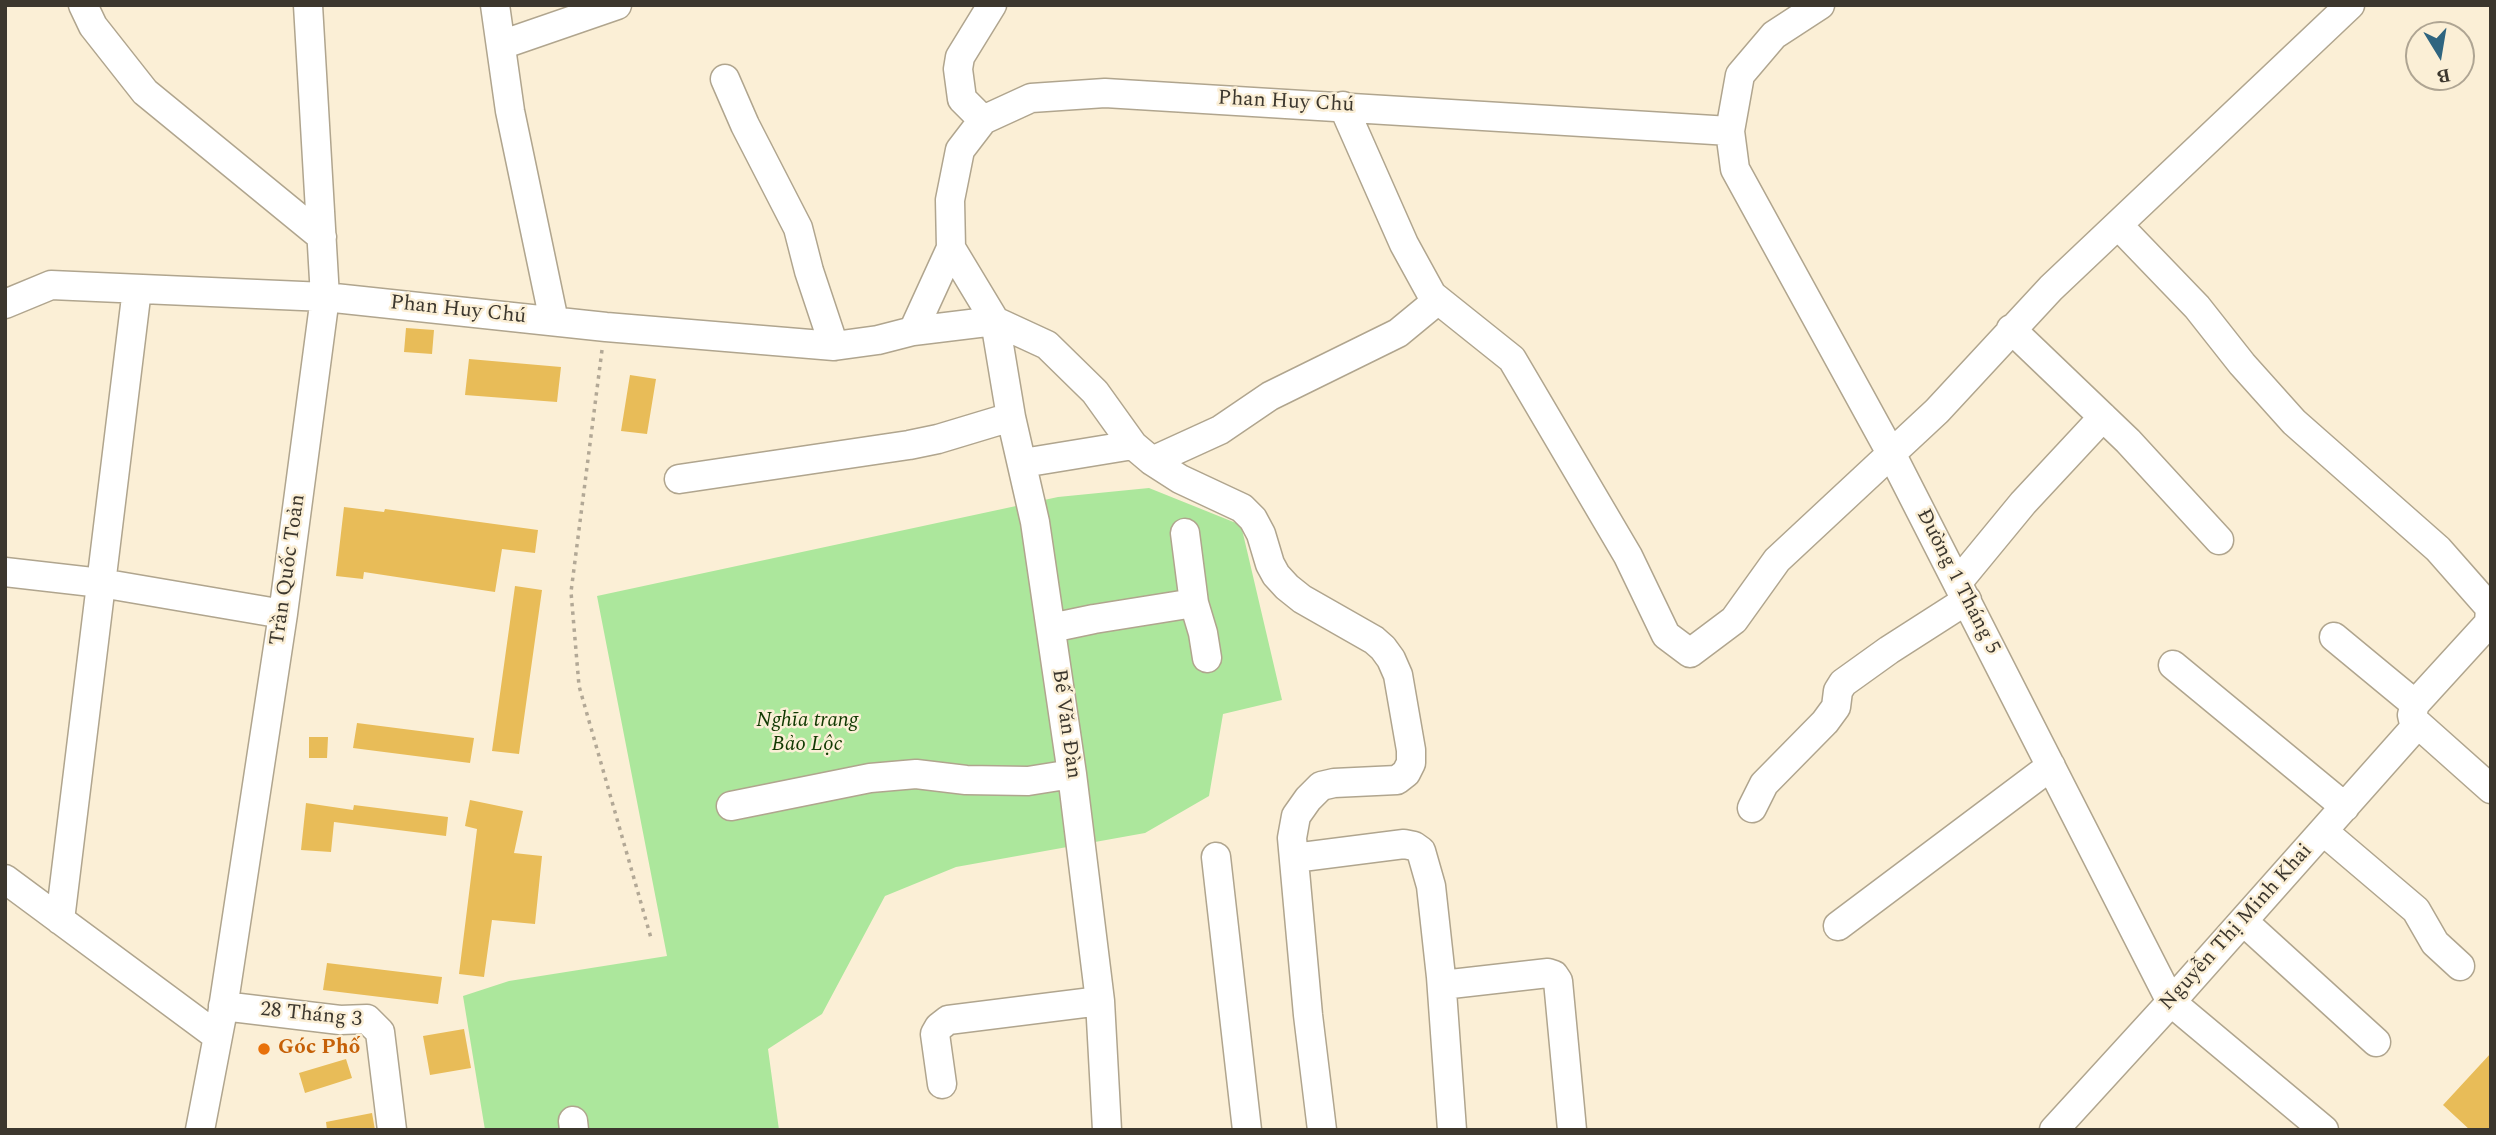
<!DOCTYPE html>
<meta charset="utf-8">
<style>
body{margin:0}
#map{position:relative;width:2496px;height:1135px;overflow:hidden;background:#fbefd6;font-family:Spectral,serif}
canvas{display:block}
.frame{position:absolute;inset:0;border:7px solid #3c372e;pointer-events:none}
.north{position:absolute;left:2405px;top:21px;width:70px;height:70px;box-sizing:border-box;background:#fbefd6;border:2px solid #afa593;border-radius:50%;rotate:169deg;font-size:19px;font-weight:700;line-height:28px;text-align:center;color:#3c372e}
.north::after{content:'';display:block;margin:auto;width:24px;height:32px;background:#2f6580;clip-path:polygon(50% 0,100% 100%,50% 72%,0 100%)}
</style>
<div id="map">
<canvas width="2496" height="1135"></canvas>
<div class="frame"></div>
<div class="north">B</div>
</div>
<script>
const g = document.querySelector('canvas').getContext('2d');
g.lineJoin = 'round';
function fillPath(path, color) { g.fillStyle = color; g.fill(path, 'evenodd'); }
const poly = rows => new Path2D(rows.map(r => 'M' + r).join(''));
function stroke(path, color, width, dash) { g.strokeStyle = color; g.lineWidth = width; g.lineCap = dash ? 'butt' : 'round'; g.setLineDash(dash || []); g.stroke(path); }
function write(font, color, halo, rows, align = 'center') {
  g.font = font + ' Spectral,serif'; g.lineWidth = 5; g.setLineDash([]); g.textBaseline = 'middle'; g.strokeStyle = halo; g.fillStyle = color; for (const [text, x, y, turn = 0] of rows) {
    g.save(); g.translate(x, y); g.rotate((+turn || 0) * Math.PI / 180); g.textAlign = isNaN(turn) ? turn : align; if (halo) g.strokeText(text, 0, 0); g.fillText(text, 0, 0); g.restore();
  }
}
const green = poly([
 [1149,488,1241,525,1282,700,1223,714,1209,796,1145,833,956,867,885,896,822,1014,768,1049,779,1130,485,1130,463,996,509,981,667,956,597,596,1058,497]
]);
const building = poly([
 [406,328,434,330,432,354,404,352],
 [469,359,561,367,557,402,465,395],
 [630,375,656,379,647,434,621,431],
 [344,507,384,512,385,509,538,530,535,553,502,549,495,592,364,572,363,579,336,576],
 [515,586,542,590,519,754,492,751],
 [357,723,474,738,470,763,353,748],
 [309,737,328,737,327,758,309,758],
 [470,800,523,811,514,853,542,856,535,924,492,920,484,977,459,974,477,829,465,826],
 [306,803,353,810,354,805,448,817,446,836,334,822,331,852,301,850],
 [327,963,442,977,438,1004,323,990],
 [464,1029,471,1068,430,1075,423,1036],
 [2491,1053,2491,1130,2470,1130,2443,1105],
 [346,1059,352,1078,305,1093,299,1073],
 [372,1113,375,1130,327,1130,326,1122]
]);
const path = poly([
 [602,350,571,592,579,686,651,938]
]);
const minor = poly([
 [83,5,93,26,145,92,322,237],
 [495,5,510,111,554,321],
 [1820,5,1774,35,1740,75,1730,131,1735,169,1892,455,2171,1002,2324,1130],
 [501,45,617,5],
 [725,79,745,125,798,228,809,271,834,346],
 [1343,106,1404,244,1432,295,1512,359,1628,556,1666,635,1690,653,1734,620,1777,560,1937,411,2051,288,2350,5],
 [983,120,962,99,958,69,960,57,992,5],
 [2118,225,2197,307,2242,364,2294,422,2438,549,2490,608,2489,623,2415,704,2412,715,2415,728],
 [951,248,950,200,960,150,983,120,1031,98,1105,93,1730,131],
 [5,304,51,285,325,297,606,327,834,346,878,340,913,331],
 [2011,329,2128,441,2219,540],
 [1152,461,1220,430,1270,396,1398,333,1438,300],
 [1023,463,1133,445],
 [679,479,909,445,938,439,1011,417],
 [1185,533,1194,603,1203,633,1207,658],
 [5,572,101,583,283,614],
 [1958,582,2023,503,2103,417],
 [1051,628,1094,619,1194,603],
 [2334,637,2415,704],
 [2173,665,2345,807],
 [731,806,870,778,916,774,966,780,1028,781,1072,774],
 [1752,808,1764,784,1825,722,1836,707,1838,691,1843,683,1889,650,1967,600],
 [2323,831,2416,910,2435,943,2460,966],
 [1216,857,1247,1130],
 [1294,858,1404,844,1414,846,1421,851,1431,886,1441,977,1452,1130],
 [5,879,217,1036],
 [60,920,137,289],
 [2243,921,2376,1042],
 [1838,926,2051,766],
 [1442,985,1548,973,1554,975,1558,981,1572,1130],
 [223,1006,340,1020,367,1019,380,1032,392,1130],
 [942,1084,935,1034,939,1027,948,1020,1100,1001],
 [573,1121,574,1130],
 [200,1130,222,1015,283,614,325,297,308,5],
 [1107,1130,1100,1001,1072,774,1035,522,1011,417,995,321,951,248,913,331,995,321,1047,345,1095,392,1133,445,1152,461,1180,479,1242,508,1253,519,1261,534,1270,564,1276,575,1287,587,1302,599,1374,640,1383,648,1391,659,1398,675,1411,750,1411,763,1406,773,1397,780,1334,783,1321,786,1308,799,1296,816,1292,838,1308,1015,1322,1130],
 [2054,1130,2171,1002,2418,724,2491,789]
]);
const markers = [
 [264,1049,7,"#e8710a"]
];
const streetNames = [
 ["Phan Huy Chú",1286,103,3],
 ["Phan Huy Chú",458,311,6],
 ["Trần Quốc Toản",289,570,-82],
 ["Đường 1 Tháng 5",1957,582,63],
 ["Bế Văn Đàn",1065,724,82],
 ["Nguyễn Thị Minh Khai",2237,928,-48],
 ["28 Tháng 3",311,1016,6]
];
const parkNames = [
 ["Nghĩa trang",807,722],
 ["Bảo Lộc",807,746]
];
const foodNames = [
 ["Góc Phố",278,1049]
];
fillPath(green, '#ace79c');
fillPath(building, '#e8bc58');
stroke(minor, '#b0a58e', 31);
stroke(path, '#b2a896', 3.5, [3.5, 5]);
stroke(minor, '#fff', 28);
for (const [x, y, r, color] of markers) { const dot = new Path2D(); dot.arc(x, y, r, 0, 2 * Math.PI); g.fillStyle = color; g.fill(dot); stroke(dot, '#fbefd6', 2.5); }
write('21px', '#3c372e', '#fbefd6', streetNames);
write('italic 21px', '#103901', '#fbefd6', parkNames);
write('bold 21px', '#c56008', '#fbefd6', foodNames, 'left');
</script>
